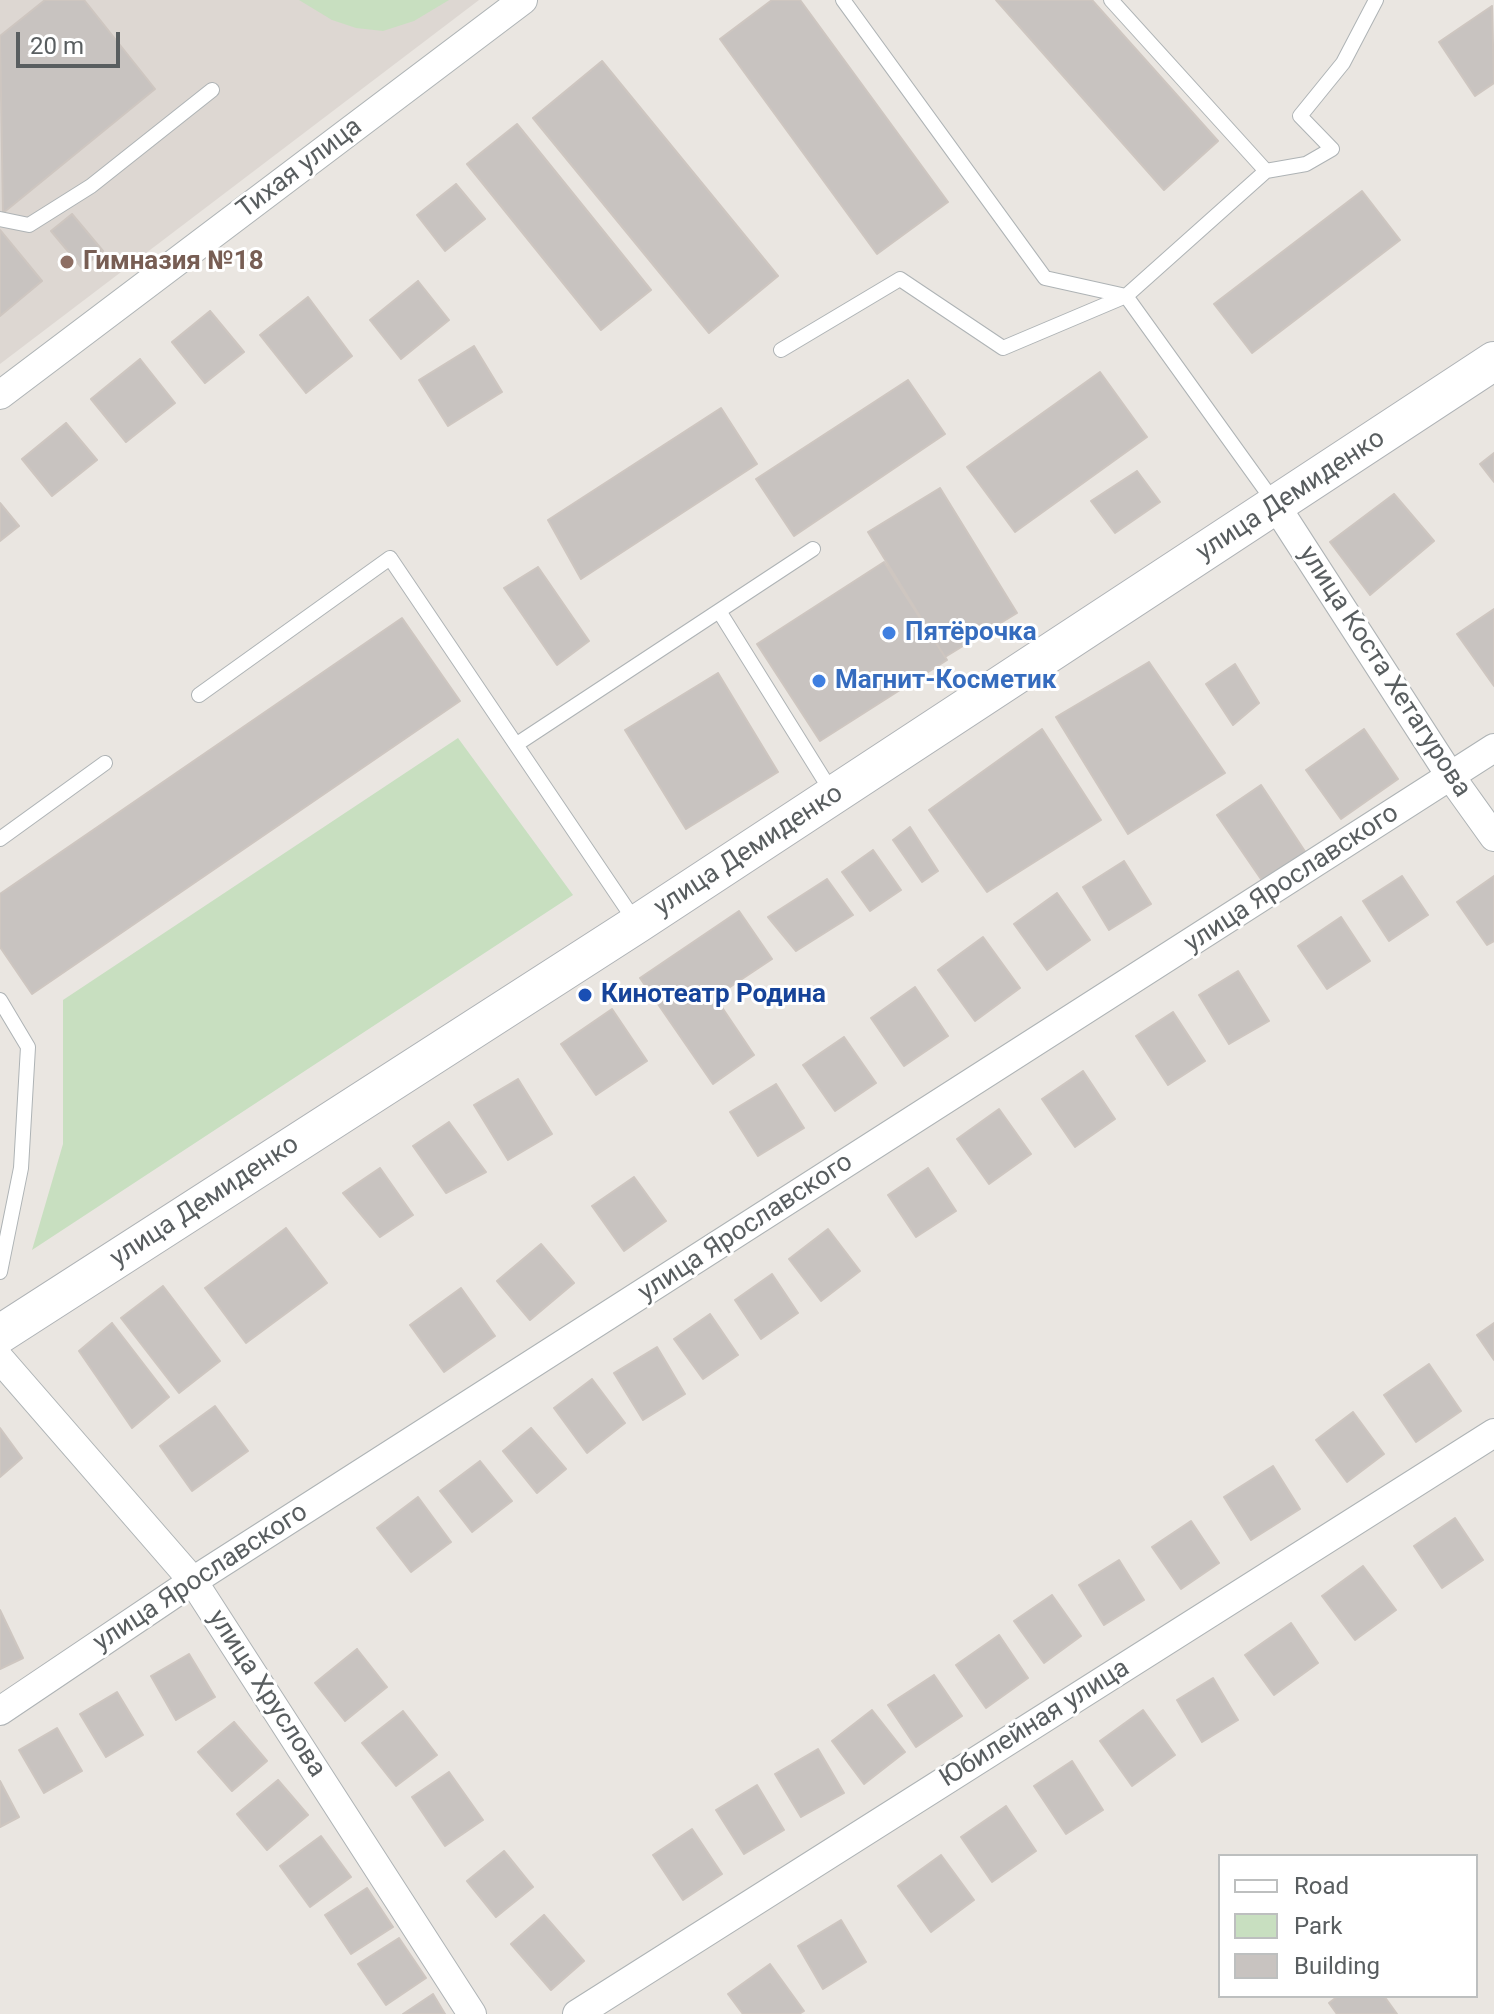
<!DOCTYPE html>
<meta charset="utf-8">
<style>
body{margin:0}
#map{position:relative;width:1494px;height:2014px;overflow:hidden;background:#eae6e1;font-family:Roboto,sans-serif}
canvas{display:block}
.legend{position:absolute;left:1218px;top:1854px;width:260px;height:144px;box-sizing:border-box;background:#fff;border:2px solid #bdbfbf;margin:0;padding:10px 14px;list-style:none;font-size:24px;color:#595e60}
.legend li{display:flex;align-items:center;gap:16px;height:40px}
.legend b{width:40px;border:2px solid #bdbfbf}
.scale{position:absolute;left:16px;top:32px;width:104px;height:36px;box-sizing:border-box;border:4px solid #595e60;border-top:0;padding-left:10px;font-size:24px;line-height:28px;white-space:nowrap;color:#595e60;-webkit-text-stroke:6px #fff;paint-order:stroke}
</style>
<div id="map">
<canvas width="1494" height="2014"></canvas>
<ul class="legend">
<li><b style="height:10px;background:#fff"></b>Road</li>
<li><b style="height:22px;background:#c8dfc0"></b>Park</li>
<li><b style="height:22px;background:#c8c3c0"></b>Building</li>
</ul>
<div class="scale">20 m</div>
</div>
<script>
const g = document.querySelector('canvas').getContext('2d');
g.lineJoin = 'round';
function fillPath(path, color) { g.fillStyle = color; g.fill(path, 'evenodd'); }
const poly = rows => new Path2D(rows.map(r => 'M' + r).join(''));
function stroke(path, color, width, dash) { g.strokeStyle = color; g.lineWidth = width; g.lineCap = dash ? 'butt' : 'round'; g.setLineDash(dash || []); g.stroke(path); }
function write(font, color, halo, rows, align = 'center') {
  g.font = font + ' Roboto,sans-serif'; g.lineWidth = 6; g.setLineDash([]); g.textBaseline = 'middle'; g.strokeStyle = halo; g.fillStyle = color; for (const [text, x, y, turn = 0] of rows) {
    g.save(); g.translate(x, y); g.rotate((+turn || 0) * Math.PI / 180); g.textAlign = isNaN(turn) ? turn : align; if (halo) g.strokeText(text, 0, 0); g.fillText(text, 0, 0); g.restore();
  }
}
const education = poly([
 [0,0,479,0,0,364]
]);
const green = poly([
 [299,0,449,0,414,21,383,31,356,28,332,20],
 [458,738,573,895,32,1250,63,1144,63,1000]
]);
const building = poly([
 [45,0,84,0,155,89,3,213,0,36,45,0],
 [772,0,800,0,948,202,877,254,720,39,772,0],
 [996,0,1092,0,1218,141,1164,190,996,0],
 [1492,6,1494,83,1475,96,1439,42,1492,6],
 [602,61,778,276,709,333,533,118,602,61],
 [517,124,651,290,601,330,467,164,517,124],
 [456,184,485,219,445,251,417,215,456,184],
 [1362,191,1400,240,1252,353,1214,304,1362,191],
 [72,214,103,251,82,268,51,231,72,214],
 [0,230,42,281,0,316,0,230],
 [418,281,449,320,401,359,370,320,418,281],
 [308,297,352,356,306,393,260,335,308,297],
 [210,311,244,352,205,383,172,342,210,311],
 [474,346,502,392,448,426,419,380,474,346],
 [140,359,175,403,126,442,91,399,140,359],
 [1100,372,1147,437,1015,532,967,467,1100,372],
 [908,380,945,434,794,536,756,479,908,380],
 [721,408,757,464,581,579,548,520,721,408],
 [66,423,97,460,52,496,22,459,66,423],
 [1494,453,1494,482,1480,464,1494,453],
 [1137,471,1160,502,1115,533,1091,501,1137,471],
 [940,488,1017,613,945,657,868,532,940,488],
 [1394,494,1434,541,1370,595,1330,542,1394,494],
 [0,503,19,526,0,541,0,503],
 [884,562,947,660,820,741,757,644,884,562],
 [538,567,589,641,557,665,504,588,538,567],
 [1494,609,1494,686,1457,634,1494,609],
 [402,618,460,701,32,994,0,947,0,894,402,618],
 [1149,662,1225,773,1128,834,1056,717,1149,662],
 [1235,664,1259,703,1233,725,1206,684,1235,664],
 [718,673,778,772,686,829,625,730,718,673],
 [1042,729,1101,820,987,892,929,810,1042,729],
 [1364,729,1398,779,1341,819,1306,770,1364,729],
 [1261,785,1306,853,1263,882,1217,815,1261,785],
 [910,827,938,871,922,882,893,840,910,827],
 [873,850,901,890,870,911,842,872,873,850],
 [1124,861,1151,904,1109,930,1083,887,1124,861],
 [1402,876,1428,915,1389,941,1363,901,1402,876],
 [1494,876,1494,941,1487,945,1457,902,1494,876],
 [827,879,853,915,796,951,768,917,827,879],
 [1057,893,1090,940,1047,970,1014,924,1057,893],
 [739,911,772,959,715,997,754,1055,713,1084,640,978,739,911],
 [1341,917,1370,961,1327,989,1298,946,1341,917],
 [983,937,1020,988,975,1021,938,970,983,937],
 [1238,971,1269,1021,1229,1044,1199,995,1238,971],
 [915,987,948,1036,904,1066,871,1018,915,987],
 [612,1009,647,1061,596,1095,561,1044,612,1009],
 [1173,1012,1205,1061,1168,1085,1136,1036,1173,1012],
 [844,1037,876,1083,835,1111,803,1065,844,1037],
 [1083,1071,1115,1119,1075,1147,1042,1099,1083,1071],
 [518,1079,552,1134,508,1160,474,1105,518,1079],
 [776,1084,804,1128,758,1156,730,1112,776,1084],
 [999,1109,1031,1154,989,1184,957,1139,999,1109],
 [449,1122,486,1172,446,1193,413,1146,449,1122],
 [380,1168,413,1215,380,1237,343,1193,380,1168],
 [928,1168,956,1211,916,1237,888,1195,928,1168],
 [634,1177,666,1221,624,1251,592,1206,634,1177],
 [286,1228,327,1283,246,1343,205,1288,286,1228],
 [828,1229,860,1271,821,1301,789,1259,828,1229],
 [541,1244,574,1283,530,1320,497,1281,541,1244],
 [772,1274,798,1313,761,1339,735,1300,772,1274],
 [163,1286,220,1361,179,1393,121,1318,163,1286],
 [461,1288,495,1336,444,1372,410,1325,461,1288],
 [710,1314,738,1355,703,1379,674,1339,710,1314],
 [112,1323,169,1397,132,1428,79,1351,112,1323],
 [1494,1323,1494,1360,1477,1335,1494,1323],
 [657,1347,685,1394,643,1420,614,1373,657,1347],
 [1429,1364,1461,1411,1416,1442,1384,1395,1429,1364],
 [592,1379,625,1423,587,1453,554,1408,592,1379],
 [215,1406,248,1451,192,1491,160,1446,215,1406],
 [1353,1412,1384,1454,1347,1482,1316,1440,1353,1412],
 [0,1428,22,1458,0,1477,0,1428],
 [531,1428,566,1469,537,1493,503,1451,531,1428],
 [480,1461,512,1501,472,1532,440,1491,480,1461],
 [1273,1466,1300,1509,1251,1540,1224,1497,1273,1466],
 [418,1497,451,1542,411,1572,377,1528,418,1497],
 [1455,1518,1483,1560,1442,1588,1414,1546,1455,1518],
 [1191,1521,1219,1563,1181,1589,1152,1547,1191,1521],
 [1119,1560,1144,1600,1104,1625,1079,1585,1119,1560],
 [1363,1566,1396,1610,1355,1640,1322,1596,1363,1566],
 [1052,1595,1081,1636,1044,1663,1014,1621,1052,1595],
 [0,1610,23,1658,0,1669,0,1610],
 [1291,1623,1318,1663,1274,1695,1245,1655,1291,1623],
 [999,1635,1028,1678,986,1708,956,1665,999,1635],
 [357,1649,387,1687,345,1721,315,1683,357,1649],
 [189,1654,215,1697,176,1720,151,1676,189,1654],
 [934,1675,962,1716,916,1747,888,1705,934,1675],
 [1213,1678,1238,1720,1202,1742,1177,1700,1213,1678],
 [117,1692,143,1735,106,1757,80,1714,117,1692],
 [872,1710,905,1752,864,1784,832,1741,872,1710],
 [1143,1710,1175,1755,1132,1786,1100,1741,1143,1710],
 [403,1711,437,1755,396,1786,362,1743,403,1711],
 [234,1722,267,1761,232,1791,198,1752,234,1722],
 [57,1728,82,1771,44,1793,19,1750,57,1728],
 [818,1749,844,1793,801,1817,775,1774,818,1749],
 [1072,1761,1103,1810,1066,1834,1034,1786,1072,1761],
 [449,1772,483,1820,445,1846,412,1797,449,1772],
 [278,1780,308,1815,267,1850,237,1814,278,1780],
 [0,1781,19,1817,0,1827,0,1781],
 [757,1785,784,1830,744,1854,716,1810,757,1785],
 [1006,1806,1036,1851,992,1882,961,1837,1006,1806],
 [692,1829,722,1874,683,1900,653,1855,692,1829],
 [321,1836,351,1877,310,1907,280,1866,321,1836],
 [504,1851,533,1887,496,1917,467,1881,504,1851],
 [941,1855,974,1900,931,1932,898,1886,941,1855],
 [367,1888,393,1927,351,1954,325,1915,367,1888],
 [544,1915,584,1961,551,1990,511,1944,544,1915],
 [841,1920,866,1962,823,1989,798,1946,841,1920],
 [399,1938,426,1978,386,2005,358,1964,399,1938],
 [770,1964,804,2011,799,2014,743,2014,728,1994,770,1964],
 [433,1994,445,2014,403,2014,433,1994],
 [1338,1996,1384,1996,1397,2014,1337,2014,1329,2003,1338,1996]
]);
const service = poly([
 [843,0,1045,278,1126,296,1274,502],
 [1266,171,1306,164,1332,149,1300,116,1343,63,1376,0],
 [0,219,29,225,91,186,212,90],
 [781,350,900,279,1003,348,1126,296,1266,171,1111,0],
 [719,611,833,794],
 [199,695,390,558,637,924],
 [517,744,813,549],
 [0,839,105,763],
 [0,1000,28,1047,21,1168,0,1272]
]);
const minor = poly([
 [0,395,523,0],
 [1276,506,1451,777,1494,837],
 [0,1359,193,1581,472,2014],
 [0,1711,193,1581,1494,748],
 [577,2014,1494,1433]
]);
const secondary = poly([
 [0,1334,637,924,1494,361]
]);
const markers = [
 [67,262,8,"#8d6e63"],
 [889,633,8,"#3f7fe0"],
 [819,681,8,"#3f7fe0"],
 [585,995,8,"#1a4fb4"]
];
const streetNames = [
 ["Тихая улица",300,169,-37],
 ["улица Демиденко",1291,496,-33],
 ["улица Коста Хетагурова",1384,672,57],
 ["улица Демиденко",749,851,-33],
 ["улица Ярославского",1292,879,-33],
 ["улица Демиденко",205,1202,-33],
 ["улица Ярославского",746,1228,-33],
 ["улица Ярославского",201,1578,-33],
 ["улица Хруслова",266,1694,57],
 ["Юбилейная улица",1035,1724,-32]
];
const educationNames = [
 ["Гимназия №18",83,262]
];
const shopNames = [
 ["Пятёрочка",905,633],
 ["Магнит-Косметик",835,681]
];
const transitNames = [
 ["Кинотеатр Родина",601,995]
];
fillPath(education, '#ddd7d2');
fillPath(green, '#c8dfc0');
fillPath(building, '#c8c3c0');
stroke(building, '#cec6c0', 2);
stroke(service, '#aeb3b5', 16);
stroke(minor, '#aeb3b5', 30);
stroke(secondary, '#aeb2b5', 40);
stroke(service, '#fff', 14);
stroke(minor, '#fff', 28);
stroke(secondary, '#fff', 38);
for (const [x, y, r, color] of markers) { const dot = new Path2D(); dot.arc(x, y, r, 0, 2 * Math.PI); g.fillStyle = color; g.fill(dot); stroke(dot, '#fff', 3); }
write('26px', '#595e60', '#fff', streetNames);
write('bold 26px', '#785e54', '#fff', educationNames, 'left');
write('bold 26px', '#366cbe', '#fff', shopNames, 'left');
write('bold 26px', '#164399', '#fff', transitNames, 'left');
</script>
